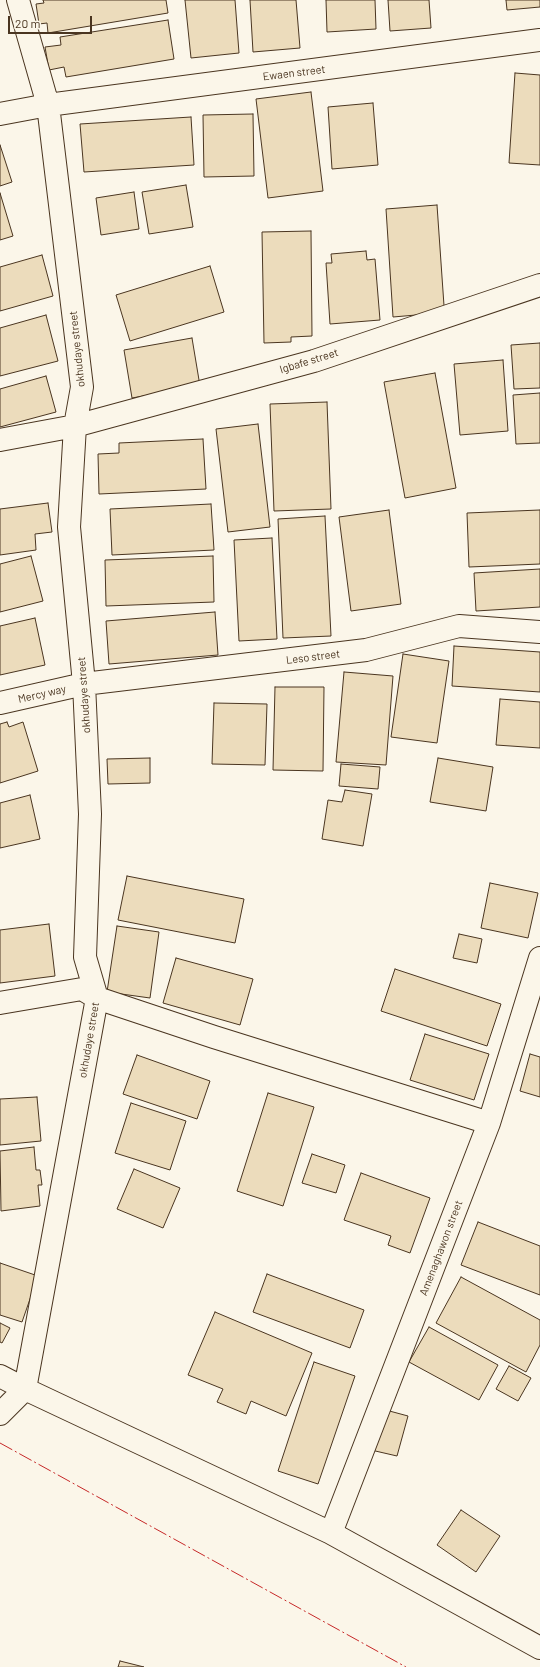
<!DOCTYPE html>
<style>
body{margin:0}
#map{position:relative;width:540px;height:1667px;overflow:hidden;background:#fbf6e9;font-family:Barlow,sans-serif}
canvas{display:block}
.scale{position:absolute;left:8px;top:16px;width:84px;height:18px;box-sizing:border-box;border:2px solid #4a3520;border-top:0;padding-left:5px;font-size:12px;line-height:14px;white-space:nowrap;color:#4a3520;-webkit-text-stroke:3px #fbf6e9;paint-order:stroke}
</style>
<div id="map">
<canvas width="540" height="1667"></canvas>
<div class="scale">20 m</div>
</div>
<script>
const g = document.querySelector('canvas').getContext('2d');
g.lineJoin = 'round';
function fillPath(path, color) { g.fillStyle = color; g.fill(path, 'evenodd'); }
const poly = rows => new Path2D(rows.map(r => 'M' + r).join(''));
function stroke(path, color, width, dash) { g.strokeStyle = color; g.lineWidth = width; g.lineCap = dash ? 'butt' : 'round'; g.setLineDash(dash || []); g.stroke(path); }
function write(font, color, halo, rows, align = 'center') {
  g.font = font + ' Barlow,sans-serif'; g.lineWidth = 3; g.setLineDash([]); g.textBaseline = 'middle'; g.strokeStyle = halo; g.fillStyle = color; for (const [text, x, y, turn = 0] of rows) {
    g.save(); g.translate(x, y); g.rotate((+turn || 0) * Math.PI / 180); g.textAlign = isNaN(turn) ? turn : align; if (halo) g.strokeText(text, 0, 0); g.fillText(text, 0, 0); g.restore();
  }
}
const building = poly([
 [43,0,166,0,168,13,48,33,47,23,39,24,36,4,44,3,43,0],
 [185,0,235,0,239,53,191,58,185,0],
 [250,0,296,0,300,48,253,52,250,0],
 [326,0,375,0,376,29,327,32,326,0],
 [388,0,429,0,431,28,390,31,388,0],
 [506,0,540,0,540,7,507,10,506,0],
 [168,20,174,59,66,77,64,67,49,70,45,47,61,45,60,37,168,20],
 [515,73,540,75,540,165,509,163,515,73],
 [311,92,323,191,268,198,256,99,311,92],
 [373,103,378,165,332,169,328,107,373,103],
 [253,114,254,176,204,177,203,115,253,114],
 [191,117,194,165,84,172,80,124,191,117],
 [0,145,12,182,0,186,0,145],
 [186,185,193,227,149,234,142,192,186,185],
 [134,192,139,229,101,235,96,198,134,192],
 [0,193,13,236,0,240,0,193],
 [437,205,445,320,416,315,393,317,386,209,437,205],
 [311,231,312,336,291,337,291,342,264,343,262,232,311,231],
 [366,251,367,260,375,259,380,320,330,324,326,263,332,263,331,254,366,251],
 [42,255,53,296,0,311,0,267,42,255],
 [210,266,224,312,130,341,116,295,210,266],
 [46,315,58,361,0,376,0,328,46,315],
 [192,338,200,386,132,398,124,350,192,338],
 [540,343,540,388,514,389,511,345,540,343],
 [503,360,508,431,460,435,454,364,503,360],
 [435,373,456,488,405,498,384,382,435,373],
 [46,376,56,412,0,427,0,389,46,376],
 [540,393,540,443,516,444,513,395,540,393],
 [327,402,331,509,274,511,270,404,327,402],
 [258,424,270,527,228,532,216,429,258,424],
 [203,439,206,489,99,494,98,454,119,453,119,443,203,439],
 [48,503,52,532,35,534,36,550,0,555,0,509,48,503],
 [211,504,214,550,112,555,110,509,211,504],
 [389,510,401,604,351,611,339,517,389,510],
 [540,510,540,564,469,567,467,513,540,510],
 [325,516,331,636,283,638,278,519,325,516],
 [272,538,277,639,239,641,234,540,272,538],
 [31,556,43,601,0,612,0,564,31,556],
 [213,556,214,602,106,606,105,560,213,556],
 [540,569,540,607,476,611,474,573,540,569],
 [215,612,218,655,109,664,106,621,215,612],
 [35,618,45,665,0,675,0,626,35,618],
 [454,646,540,652,540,692,452,686,454,646],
 [403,654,449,661,437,743,391,737,403,654],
 [344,672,393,676,386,765,336,762,344,672],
 [275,687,324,687,323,771,273,770,275,687],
 [500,699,540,702,540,748,496,745,500,699],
 [214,703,267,704,265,765,212,764,214,703],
 [7,722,9,727,23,722,38,771,0,783,0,724,7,722],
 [150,758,150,783,108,784,107,759,150,758],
 [438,758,493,767,486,811,430,802,438,758],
 [341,764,380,767,378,789,339,786,341,764],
 [345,790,372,794,363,846,322,839,328,800,342,802,345,790],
 [30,795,40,839,0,848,0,803,30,795],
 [127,876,244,899,235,943,118,920,127,876],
 [490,883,538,893,528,938,481,928,490,883],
 [49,924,55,976,0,983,0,930,49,924],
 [117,926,159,932,150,998,107,992,117,926],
 [459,934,482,939,477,963,453,958,459,934],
 [176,958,253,979,240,1025,163,1003,176,958],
 [395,969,501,1004,487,1046,381,1011,395,969],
 [425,1034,489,1054,474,1100,410,1080,425,1034],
 [530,1054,540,1057,540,1097,520,1091,530,1054],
 [137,1055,210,1081,197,1119,123,1094,137,1055],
 [268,1093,314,1107,283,1206,237,1191,268,1093],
 [37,1097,41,1141,0,1145,0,1099,37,1097],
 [131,1103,186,1121,170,1170,115,1153,131,1103],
 [34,1147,36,1170,40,1170,42,1185,38,1185,40,1206,1,1211,0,1151,34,1147],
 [312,1154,345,1165,336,1193,302,1183,312,1154],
 [134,1169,180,1188,163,1228,117,1209,134,1169],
 [361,1173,430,1198,410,1253,388,1245,391,1236,344,1220,361,1173],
 [478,1222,540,1246,540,1295,461,1265,478,1222],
 [0,1263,38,1276,22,1322,0,1315,0,1263],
 [267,1274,364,1310,350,1348,253,1312,267,1274],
 [461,1277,540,1320,540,1345,526,1372,436,1323,461,1277],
 [215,1312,312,1353,286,1416,251,1401,246,1414,217,1402,223,1389,188,1375,215,1312],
 [0,1323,10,1328,2,1343,0,1342,0,1323],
 [429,1327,498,1365,479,1400,409,1362,429,1327],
 [314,1362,355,1376,318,1484,278,1471,314,1362],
 [509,1366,531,1378,518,1401,496,1389,509,1366],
 [382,1409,408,1416,397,1456,371,1450,382,1409],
 [461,1510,500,1536,476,1572,437,1545,461,1510],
 [120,1661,144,1667,118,1667,120,1661]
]);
const minor = poly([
 [0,114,48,105,540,40],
 [0,440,75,426,314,361,540,285],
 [0,703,84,684,366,650,459,626,540,632],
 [0,1003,82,989,97,998,214,1037,489,1123],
 [0,1376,25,1389,331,1533,540,1648],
 [0,1414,25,1389,97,998,85,957,90,814,84,684,69,527,75,426,82,387,48,105,18,0],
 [331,1533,489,1123,540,958]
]);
const power = poly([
 [0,1443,406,1667]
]);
const streetNames = [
 ["Ewaen street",294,73,-7],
 ["okhudaye street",77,349,-96],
 ["Igbafe street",309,361,-17],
 ["Leso street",313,657,-7],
 ["Mercy way",42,694,-13],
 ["okhudaye street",84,695,-94],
 ["okhudaye street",89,1040,-80],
 ["Amenaghawon street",441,1248,-69]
];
fillPath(building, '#ecdcbc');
stroke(building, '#4a3520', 1);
stroke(minor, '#4a3520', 24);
stroke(minor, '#fbf6e9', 22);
stroke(power, '#c62828', 1, [14, 3, 2, 3]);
write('11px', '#4a3520', '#fbf6e9', streetNames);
</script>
